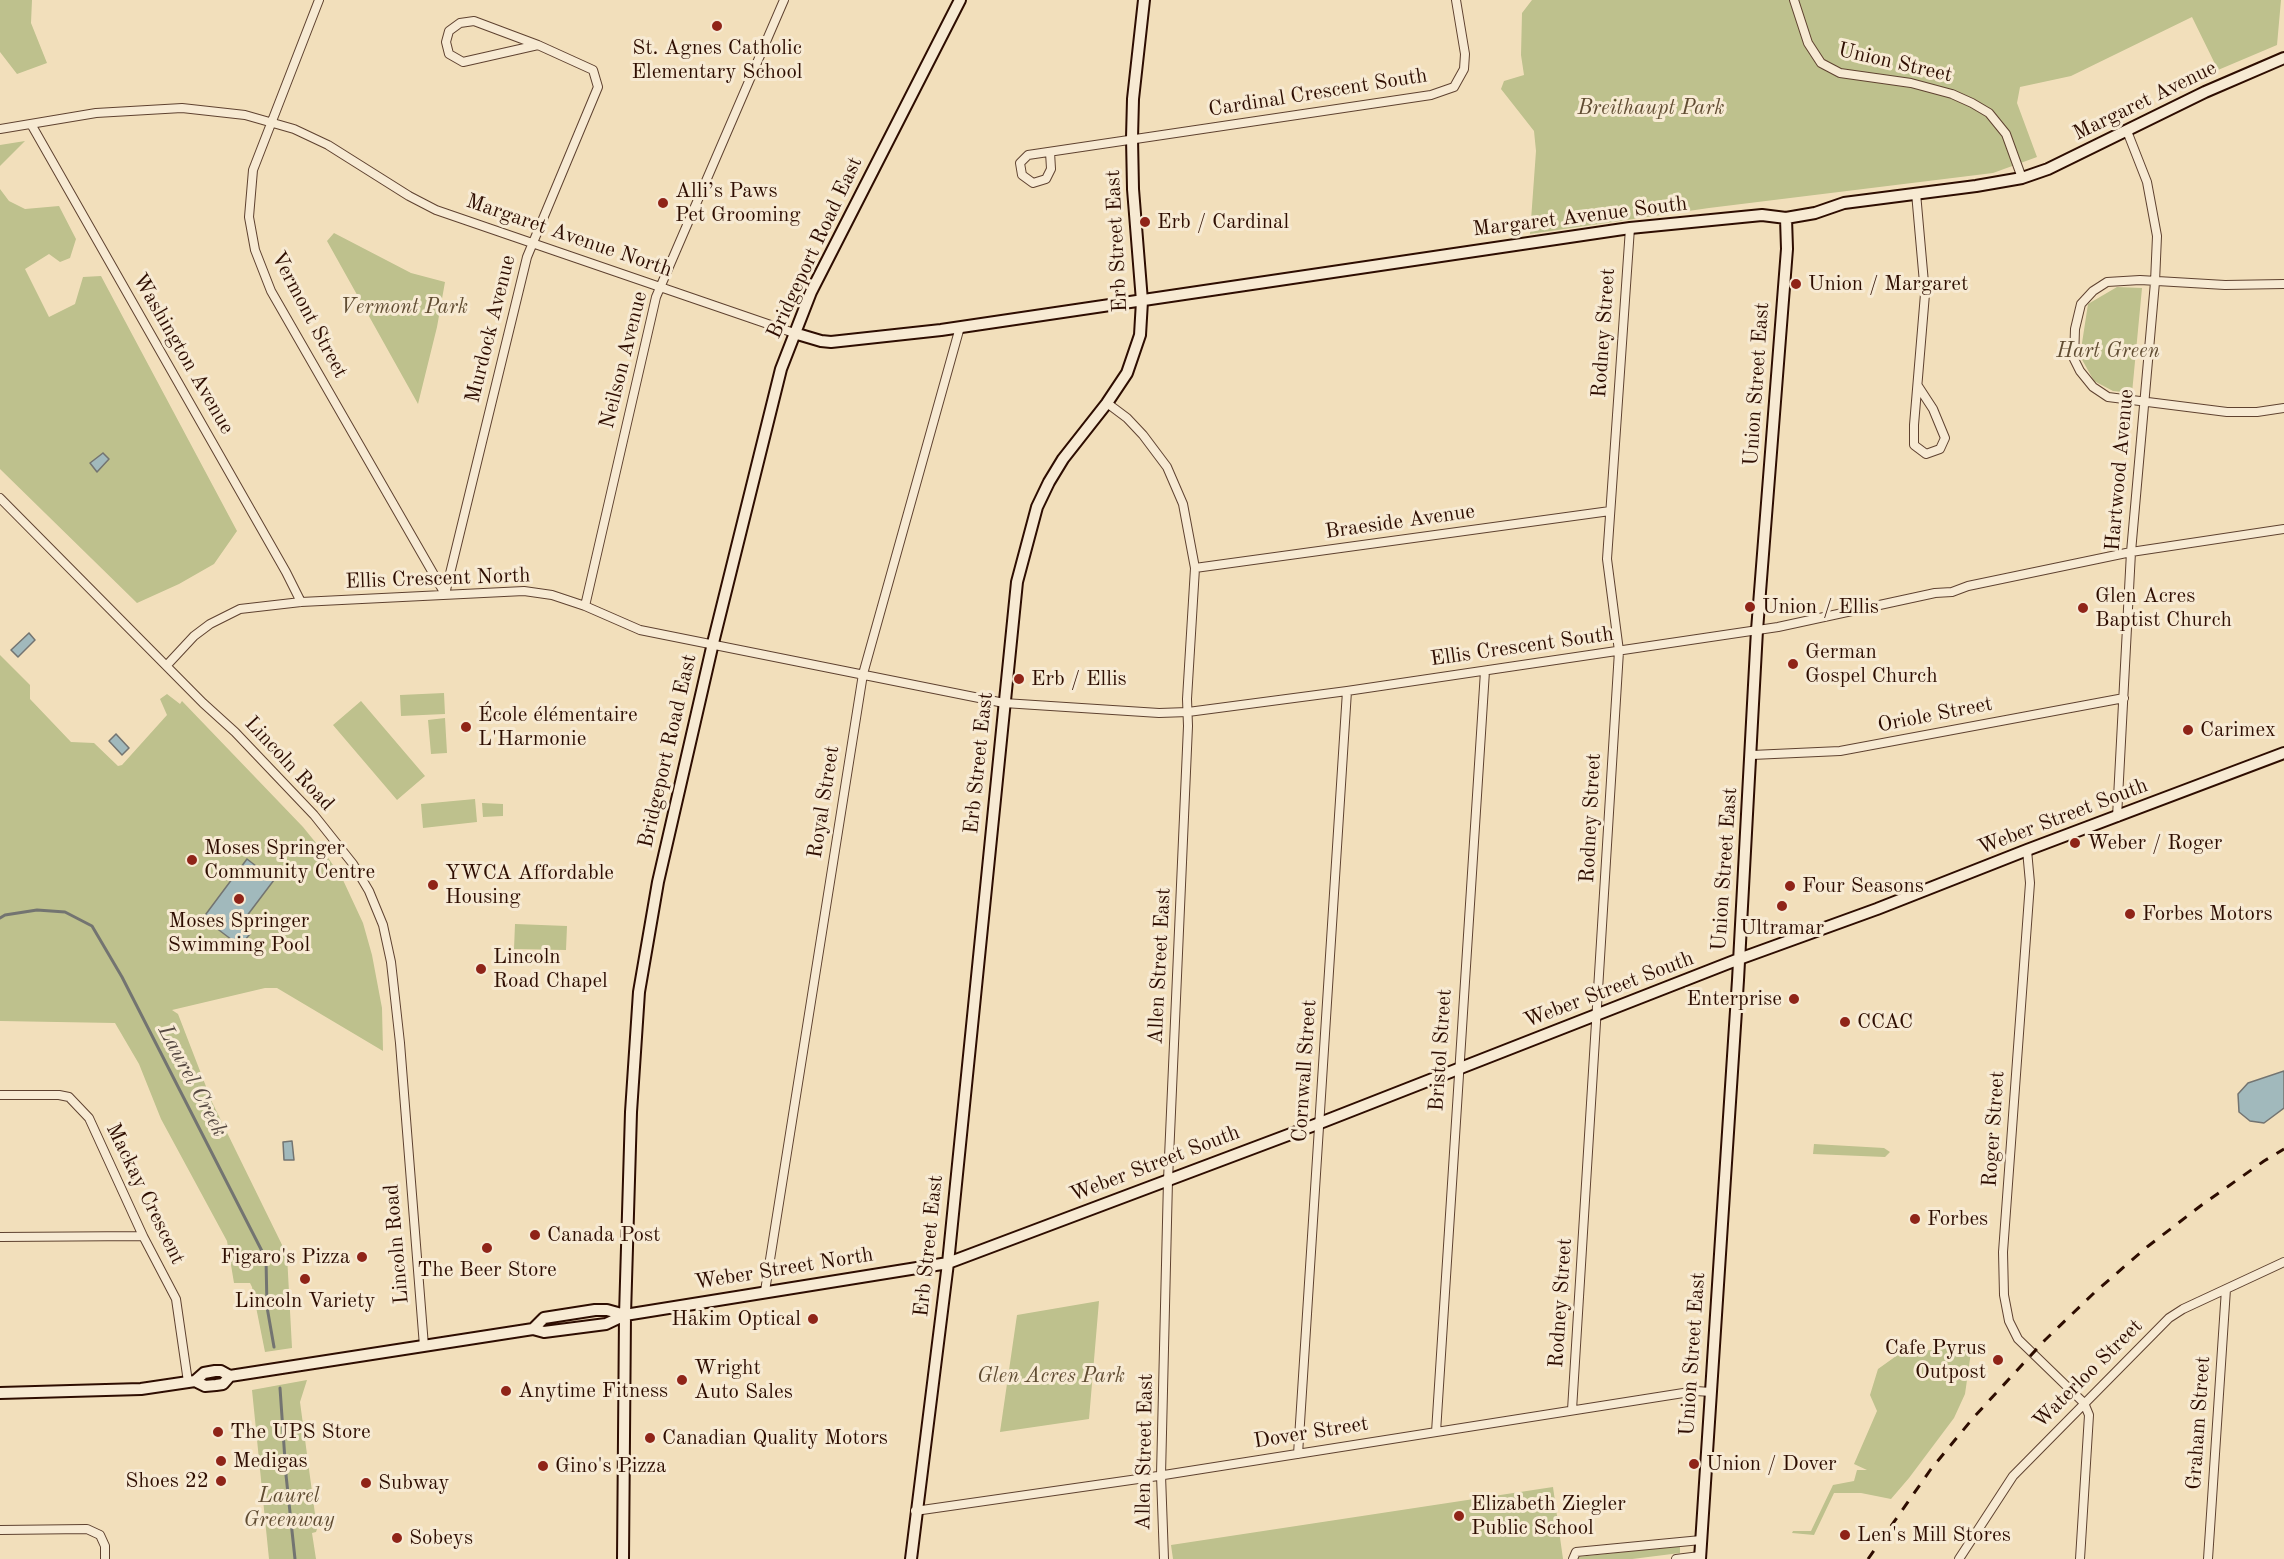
<!DOCTYPE html>
<meta charset="utf-8">
<style>
body{margin:0}
canvas{display:block;background:#f2dfbb}
</style>
<canvas width="2284" height="1559"></canvas>
<script>
const g = document.querySelector('canvas').getContext('2d');
g.lineJoin = 'round';
function fillPath(path, color) { g.fillStyle = color; g.fill(path, 'evenodd'); }
const poly = rows => new Path2D(rows.map(r => 'M' + r).join(''));
function stroke(path, color, width, dash) { g.strokeStyle = color; g.lineWidth = width; g.lineCap = dash ? 'butt' : 'round'; g.setLineDash(dash || []); g.stroke(path); }
function write(font, color, halo, rows, align = 'center') {
  g.font = font + ' "Old Standard TT",serif'; g.lineWidth = 6; g.setLineDash([]); g.textBaseline = 'middle'; g.strokeStyle = halo; g.fillStyle = color; for (const [text, x, y, turn = 0] of rows) {
    g.save(); g.translate(x, y); g.rotate((+turn || 0) * Math.PI / 180); g.textAlign = isNaN(turn) ? turn : align; if (halo) g.strokeText(text, 0, 0); g.fillText(text, 0, 0); g.restore();
  }
}
const green = poly([
 [0,0,32,0,31,23,47,63,17,74,0,52],
 [1532,0,2281,0,2277,45,2218,70,2192,17,2071,76,2020,87,2017,103,2037,157,1993,173,1709,208,1530,234,1536,151,1534,131,1501,89,1504,81,1524,75,1521,55,1522,13],
 [25,141,0,166,0,145],
 [0,189,9,201,25,209,59,206,76,239,70,258,60,262,49,254,25,269,49,317,75,304,83,277,101,276,237,531,214,564,179,584,137,603,0,469],
 [334,233,411,273,445,282,437,327,418,404,327,241],
 [2117,287,2142,288,2132,393,2113,391,2094,381,2080,356,2088,304],
 [0,655,30,685,30,699,71,742,94,743,118,766,122,765,167,715,160,699,167,694,180,704,182,701,303,827,329,859,343,880,363,923,372,955,382,1008,383,1051,277,988,265,988,172,1010,178,1014,212,1102,287,1255,292,1348,265,1352,252,1287,250,1283,234,1283,227,1241,161,1119,139,1064,115,1023,0,1021],
 [444,693,445,714,401,716,400,695],
 [361,701,425,776,397,800,333,725],
 [445,718,447,753,431,754,428,720],
 [475,799,477,822,423,828,421,804],
 [482,803,503,804,503,816,483,817],
 [515,924,567,926,566,950,514,949],
 [1814,1144,1884,1148,1890,1152,1885,1157,1813,1154],
 [1099,1301,1089,1419,1000,1432,1017,1315],
 [1972,1345,1965,1394,1954,1418,1909,1478,1891,1499,1861,1493,1834,1493,1814,1535,1792,1533,1793,1531,1811,1531,1833,1485,1854,1481,1857,1470,1867,1470,1854,1464,1877,1411,1870,1395,1878,1369,1899,1354],
 [307,1380,300,1402,317,1529,316,1532,312,1533,316,1559,269,1559,252,1390],
 [1553,1487,1563,1559,1173,1559,1171,1545],
 [1680,1546,1680,1553,1632,1559,1578,1559,1578,1557]
]);
const water = poly([
 [103,453,109,459,97,472,90,463,103,453],
 [29,633,35,640,18,657,11,650,29,633],
 [116,734,129,748,122,755,109,741,116,734],
 [247,859,274,880,240,925,250,934,240,946,203,918,247,859],
 [2284,1071,2284,1108,2264,1123,2250,1121,2239,1112,2238,1094,2248,1083,2284,1071],
 [292,1141,294,1160,284,1160,283,1142,292,1141]
]);
const stream = poly([
 [0,918,5,915,37,910,65,912,92,926,122,977,266,1259,267,1307,274,1347],
 [280,1388,286,1475,295,1559]
]);
const street = poly([
 [319,0,253,170,249,217,255,250,271,291,445,594],
 [1794,0,1808,43,1821,63,1840,73,1911,83,1952,94,1972,103,1989,113,2006,134,2022,178],
 [31,124,286,572,301,602],
 [0,129,96,113,182,108,245,115,294,129,328,145,409,196,436,210,794,333],
 [1050,152,1051,169,1046,179,1033,183,1022,175,1020,163,1028,155,1431,95,1454,87,1464,69,1465,54,1456,0],
 [1916,193,1925,294,1914,425,1914,445,1926,454,1940,449,1945,438,1933,409,1918,386],
 [2284,284,2225,285,2140,280,2107,282,2093,291,2081,304,2075,329,2074,359,2080,371,2093,387,2108,397,2227,412,2257,412,2284,408],
 [1107,403,1127,418,1143,435,1167,467,1183,504,1195,568,1187,699,1188,726,1168,1180,1161,1475,1164,1559],
 [0,498,203,703,235,732,314,815,353,864,369,891,383,925,391,962,400,1043,424,1346],
 [1195,568,1610,511],
 [445,594,527,257,598,87,593,70,538,45,474,21,460,23,449,31,446,42,449,54,463,62,538,45],
 [585,606,656,297,784,0],
 [167,665,194,636,210,624,240,609,301,602,524,591,552,595,585,606,640,630,1004,703,1159,713,1188,712,1347,691,1778,627,1935,593,1952,592,1968,586,2131,552,2284,529],
 [1752,755,1840,751,2124,698],
 [2117,817,2131,552,2155,282,2157,236,2147,182,2127,131],
 [2027,850,2030,883,2003,1252,2004,1295,2009,1321,2018,1339,2084,1403,2089,1415,2080,1559],
 [0,1095,59,1095,69,1097,89,1118,143,1236,176,1299,188,1382],
 [0,1237,143,1236],
 [765,1291,863,674,960,327],
 [1572,1410,1619,651,1607,559,1630,228],
 [1436,1432,1485,671],
 [1298,1454,1347,691],
 [915,1511,1145,1478,1696,1391,1711,1392],
 [0,1530,87,1529,100,1535,105,1546,105,1559],
 [1573,1559,1576,1552,1701,1540],
 [1676,1559,1700,1556],
 [1959,1559,2013,1476,2169,1318,2183,1309,2284,1262],
 [2208,1559,2226,1289]
]);
const secondary = poly([
 [794,333,821,341,831,342,941,330,1630,228,1762,215,1786,218,1815,213,1844,203,1976,186,2022,178,2048,169,2205,92,2284,58],
 [533,1329,544,1318,595,1310,607,1310,625,1315],
 [195,1381,205,1386,216,1385,223,1384,230,1376],
 [0,1393,141,1389,195,1381,204,1373,215,1371,221,1371,230,1376,533,1329,544,1332,606,1324,625,1315,948,1263,1320,1123,1739,959,1877,909,2027,850,2284,753],
 [623,1559,625,1315,631,1112,639,992,658,882,713,643,781,369,811,292,960,0],
 [911,1559,948,1263,1017,582,1037,507,1049,482,1063,459,1107,403,1127,373,1140,335,1142,301,1133,189,1132,138,1133,99,1144,0],
 [1700,1559,1738,980,1757,630,1787,249,1786,218]
]);
const rail = poly([
 [1868,1559,1931,1469,1974,1417,2045,1340,2095,1292,2147,1247,2203,1204,2264,1161,2284,1149]
]);
const markers = [
 [717,26,6,"#8f2418"],
 [663,203,6,"#8f2418"],
 [1145,222,6,"#8f2418"],
 [1796,284,6,"#8f2418"],
 [1750,607,6,"#8f2418"],
 [2083,608,6,"#8f2418"],
 [1793,664,6,"#8f2418"],
 [1019,679,6,"#8f2418"],
 [466,727,6,"#8f2418"],
 [2188,730,6,"#8f2418"],
 [2075,843,6,"#8f2418"],
 [192,860,6,"#8f2418"],
 [433,885,6,"#8f2418"],
 [1790,886,6,"#8f2418"],
 [239,899,6,"#8f2418"],
 [1782,906,6,"#8f2418"],
 [2130,914,6,"#8f2418"],
 [481,969,6,"#8f2418"],
 [1794,999,6,"#8f2418"],
 [1845,1022,6,"#8f2418"],
 [1915,1219,6,"#8f2418"],
 [535,1235,6,"#8f2418"],
 [487,1248,6,"#8f2418"],
 [362,1257,6,"#8f2418"],
 [305,1279,6,"#8f2418"],
 [813,1319,6,"#8f2418"],
 [1998,1360,6,"#8f2418"],
 [682,1380,6,"#8f2418"],
 [506,1391,6,"#8f2418"],
 [218,1432,6,"#8f2418"],
 [650,1438,6,"#8f2418"],
 [221,1461,6,"#8f2418"],
 [1694,1464,6,"#8f2418"],
 [543,1466,6,"#8f2418"],
 [221,1481,6,"#8f2418"],
 [366,1483,6,"#8f2418"],
 [1459,1516,6,"#8f2418"],
 [1845,1535,6,"#8f2418"],
 [397,1538,6,"#8f2418"]
];
const poiNames = [
 ["St. Agnes Catholic",717,48,"center"],
 ["Elementary School",717,72,"center"],
 ["Alli’s Paws",675,191],
 ["Pet Grooming",675,215],
 ["Erb / Cardinal",1157,222],
 ["Union / Margaret",1808,284],
 ["Glen Acres",2095,596],
 ["Baptist Church",2095,620],
 ["Union / Ellis",1762,607],
 ["German",1805,652],
 ["Gospel Church",1805,676],
 ["Erb / Ellis",1031,679],
 ["École élémentaire",478,715],
 ["L'Harmonie",478,739],
 ["Carimex",2200,730],
 ["Weber / Roger",2087,843],
 ["Moses Springer",204,848],
 ["Community Centre",204,872],
 ["YWCA Affordable",445,873],
 ["Housing",445,897],
 ["Four Seasons",1802,886],
 ["Forbes Motors",2142,914],
 ["Moses Springer",239,921,"center"],
 ["Swimming Pool",239,945,"center"],
 ["Ultramar",1782,928,"center"],
 ["Lincoln",493,957],
 ["Road Chapel",493,981],
 ["Enterprise",1782,999,"right"],
 ["CCAC",1857,1022],
 ["Forbes",1927,1219],
 ["Canada Post",547,1235],
 ["Figaro's Pizza",350,1257,"right"],
 ["The Beer Store",487,1270,"center"],
 ["Lincoln Variety",305,1301,"center"],
 ["Hakim Optical",801,1319,"right"],
 ["Cafe Pyrus",1986,1348,"right"],
 ["Outpost",1986,1372,"right"],
 ["Wright",694,1368],
 ["Auto Sales",694,1392],
 ["Anytime Fitness",518,1391],
 ["The UPS Store",230,1432],
 ["Canadian Quality Motors",662,1438],
 ["Medigas",233,1461],
 ["Union / Dover",1706,1464],
 ["Gino's Pizza",555,1466],
 ["Shoes 22",209,1481,"right"],
 ["Subway",378,1483],
 ["Elizabeth Ziegler",1471,1504],
 ["Public School",1471,1528],
 ["Len's Mill Stores",1857,1535],
 ["Sobeys",409,1538]
];
const streetNames = [
 ["Union Street",1895,63,13],
 ["Cardinal Crescent South",1318,93,-9],
 ["Margaret Avenue",2145,101,-26],
 ["Margaret Avenue South",1580,217,-7],
 ["Margaret Avenue North",569,236,19],
 ["Erb Street East",1117,241,-93],
 ["Bridgeport Road East",815,248,-65],
 ["Vermont Street",309,315,62],
 ["Murdock Avenue",491,329,-76],
 ["Rodney Street",1604,333,-86],
 ["Washington Avenue",183,354,60],
 ["Neilson Avenue",624,360,-76],
 ["Union Street East",1757,384,-86],
 ["Hartwood Avenue",2120,470,-85],
 ["Braeside Avenue",1400,522,-8],
 ["Ellis Crescent North",438,579,-2],
 ["Ellis Crescent South",1522,647,-8],
 ["Oriole Street",1935,715,-11],
 ["Bridgeport Road East",668,751,-77],
 ["Erb Street East",979,763,-84],
 ["Lincoln Road",289,764,47],
 ["Royal Street",824,802,-81],
 ["Weber Street South",2063,817,-21],
 ["Rodney Street",1591,818,-87],
 ["Union Street East",1725,869,-86],
 ["Allen Street East",1160,966,-87],
 ["Weber Street South",1609,990,-21],
 ["Bristol Street",1441,1050,-86],
 ["Cornwall Street",1305,1071,-86],
 ["Roger Street",1994,1129,-86],
 ["Weber Street South",1155,1164,-21],
 ["Mackay Crescent",145,1194,64],
 ["Lincoln Road",397,1244,-95],
 ["Erb Street East",929,1246,-84],
 ["Weber Street North",784,1269,-9],
 ["Rodney Street",1561,1303,-86],
 ["Union Street East",1693,1354,-86],
 ["Waterloo Street",2088,1374,-45],
 ["Graham Street",2199,1423,-86],
 ["Dover Street",1311,1433,-9],
 ["Allen Street East",1145,1452,-89]
];
const parkNames = [
 ["Breithaupt Park",1651,108],
 ["Vermont Park",404,307],
 ["Hart Green",2108,351],
 ["Glen Acres Park",1051,1376],
 ["Laurel",289,1496],
 ["Greenway",289,1520]
];
const waterNames = [
 ["Laurel Creek",192,1081,62]
];
fillPath(green, '#bec18d');
fillPath(water, '#a1b9bc');
stroke(water, '#737471', 1.5);
stroke(stream, '#737471', 3);
stroke(street, '#5f4230', 10);
stroke(secondary, '#2e0d01', 14);
stroke(street, '#f7ead3', 8);
stroke(secondary, '#f7ead3', 10);
stroke(rail, '#2e0d01', 3, [10, 10]);
for (const [x, y, r, color] of markers) { const dot = new Path2D(); dot.arc(x, y, r, 0, 2 * Math.PI); g.fillStyle = color; g.fill(dot); stroke(dot, '#f7ead3', 2); }
write('21px', '#2e0d01', '#f7ead3', poiNames, 'left');
write('21px', '#2e0d01', '#f7ead3', streetNames);
write('italic 21px', '#604c32', '#f7ead3', parkNames);
write('italic 22px', '#564942', '#f7ead3', waterNames);
</script>
